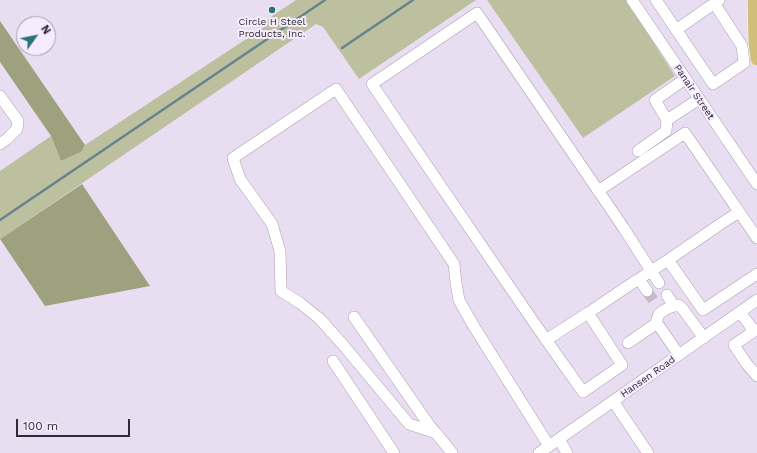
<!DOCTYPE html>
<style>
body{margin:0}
#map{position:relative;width:757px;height:453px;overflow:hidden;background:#e9def1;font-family:"Work Sans",sans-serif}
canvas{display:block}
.north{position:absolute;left:16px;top:16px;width:40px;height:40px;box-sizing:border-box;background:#f7ebfe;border:1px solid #a79fad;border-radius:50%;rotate:57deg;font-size:11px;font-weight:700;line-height:16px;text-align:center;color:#302c33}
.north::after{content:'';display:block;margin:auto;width:14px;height:18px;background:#2a7473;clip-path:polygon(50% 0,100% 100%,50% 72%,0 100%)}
.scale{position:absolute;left:16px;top:419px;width:114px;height:18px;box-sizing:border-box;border:2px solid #302c33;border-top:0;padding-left:5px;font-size:12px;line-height:14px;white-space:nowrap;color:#302c33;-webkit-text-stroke:3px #f7ebfe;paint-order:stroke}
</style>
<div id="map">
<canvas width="757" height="453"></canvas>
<div class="north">N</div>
<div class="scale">100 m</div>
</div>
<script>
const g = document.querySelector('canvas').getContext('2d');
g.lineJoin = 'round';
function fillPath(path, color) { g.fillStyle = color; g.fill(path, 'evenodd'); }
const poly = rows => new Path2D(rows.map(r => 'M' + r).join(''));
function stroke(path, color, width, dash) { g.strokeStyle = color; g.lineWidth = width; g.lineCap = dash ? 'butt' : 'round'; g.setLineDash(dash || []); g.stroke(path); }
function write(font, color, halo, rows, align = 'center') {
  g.font = font + ' "Work Sans",sans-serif'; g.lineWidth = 4; g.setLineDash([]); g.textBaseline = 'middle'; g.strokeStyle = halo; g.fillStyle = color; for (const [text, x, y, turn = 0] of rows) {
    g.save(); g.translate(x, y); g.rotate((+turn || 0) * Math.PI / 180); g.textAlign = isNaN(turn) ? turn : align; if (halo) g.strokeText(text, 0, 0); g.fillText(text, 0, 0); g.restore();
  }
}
const green = poly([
 [296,0,476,0,359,79,323,27,316,24,0,239,0,171,51,136,61,161,81,152,85,145,263,28,269,18],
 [487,0,626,0,675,76,583,138]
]);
const forest = poly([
 [0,21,85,145,81,152,61,161,51,136,0,62],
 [82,184,150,286,45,306,0,239]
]);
const stream = poly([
 [342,48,413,0],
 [0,220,325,0]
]);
const minorTunnel = poly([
 [647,291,655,303]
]);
const minor = poly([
 [632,0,757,184],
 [656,0,713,84,744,63,742,46,714,3],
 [676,30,719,0],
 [0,96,18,121,17,129,7,139,0,144],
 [667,120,699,99],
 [638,151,666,131,667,120,655,100,685,79],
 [598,191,685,133,757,238],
 [668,260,703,310,757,274],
 [639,279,647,291],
 [659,283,651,271,623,227,477,13,372,84,434,176,535,324,583,392,622,365,588,313,634,282,639,279,651,271,668,260,703,236,722,223,739,212],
 [667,295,674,306],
 [740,312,754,331],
 [354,317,429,425,436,433,409,424,344,346,320,319,300,303,281,291,280,251,272,224,240,179,233,158,336,89,454,264,456,283,459,300,473,325,549,446],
 [757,329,734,345,746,363,757,376],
 [546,340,588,313],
 [628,343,657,323],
 [679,355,657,323,657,319,659,314,663,311,668,308,678,305,682,308,704,338],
 [333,361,394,453],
 [613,401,648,453],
 [436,433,452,453],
 [559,439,567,453],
 [539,453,757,300]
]);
const major = poly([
 [754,0,755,43,757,59]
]);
const markers = [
 [272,10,4,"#2a7473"]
];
const poiNames = [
 ["Circle H Steel",272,22],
 ["Products, Inc.",272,34]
];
const streetNames = [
 ["Panair Street",694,92,56],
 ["Hansen Road",648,377,-35]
];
fillPath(green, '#bdc09f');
fillPath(forest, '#9ea17e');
stroke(stream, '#67848e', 2.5);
stroke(minorTunnel, '#c4bacb', 11, [11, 5.5]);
stroke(minor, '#a99fb1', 12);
stroke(major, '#fff', 14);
stroke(minor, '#fff', 11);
stroke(major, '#d1be7a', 13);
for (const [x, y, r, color] of markers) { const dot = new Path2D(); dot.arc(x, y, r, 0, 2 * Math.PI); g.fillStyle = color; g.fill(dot); stroke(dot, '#f7ebfe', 1.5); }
write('10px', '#302c33', '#f7ebfe', poiNames);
write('10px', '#302c33', '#f7ebfe', streetNames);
</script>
